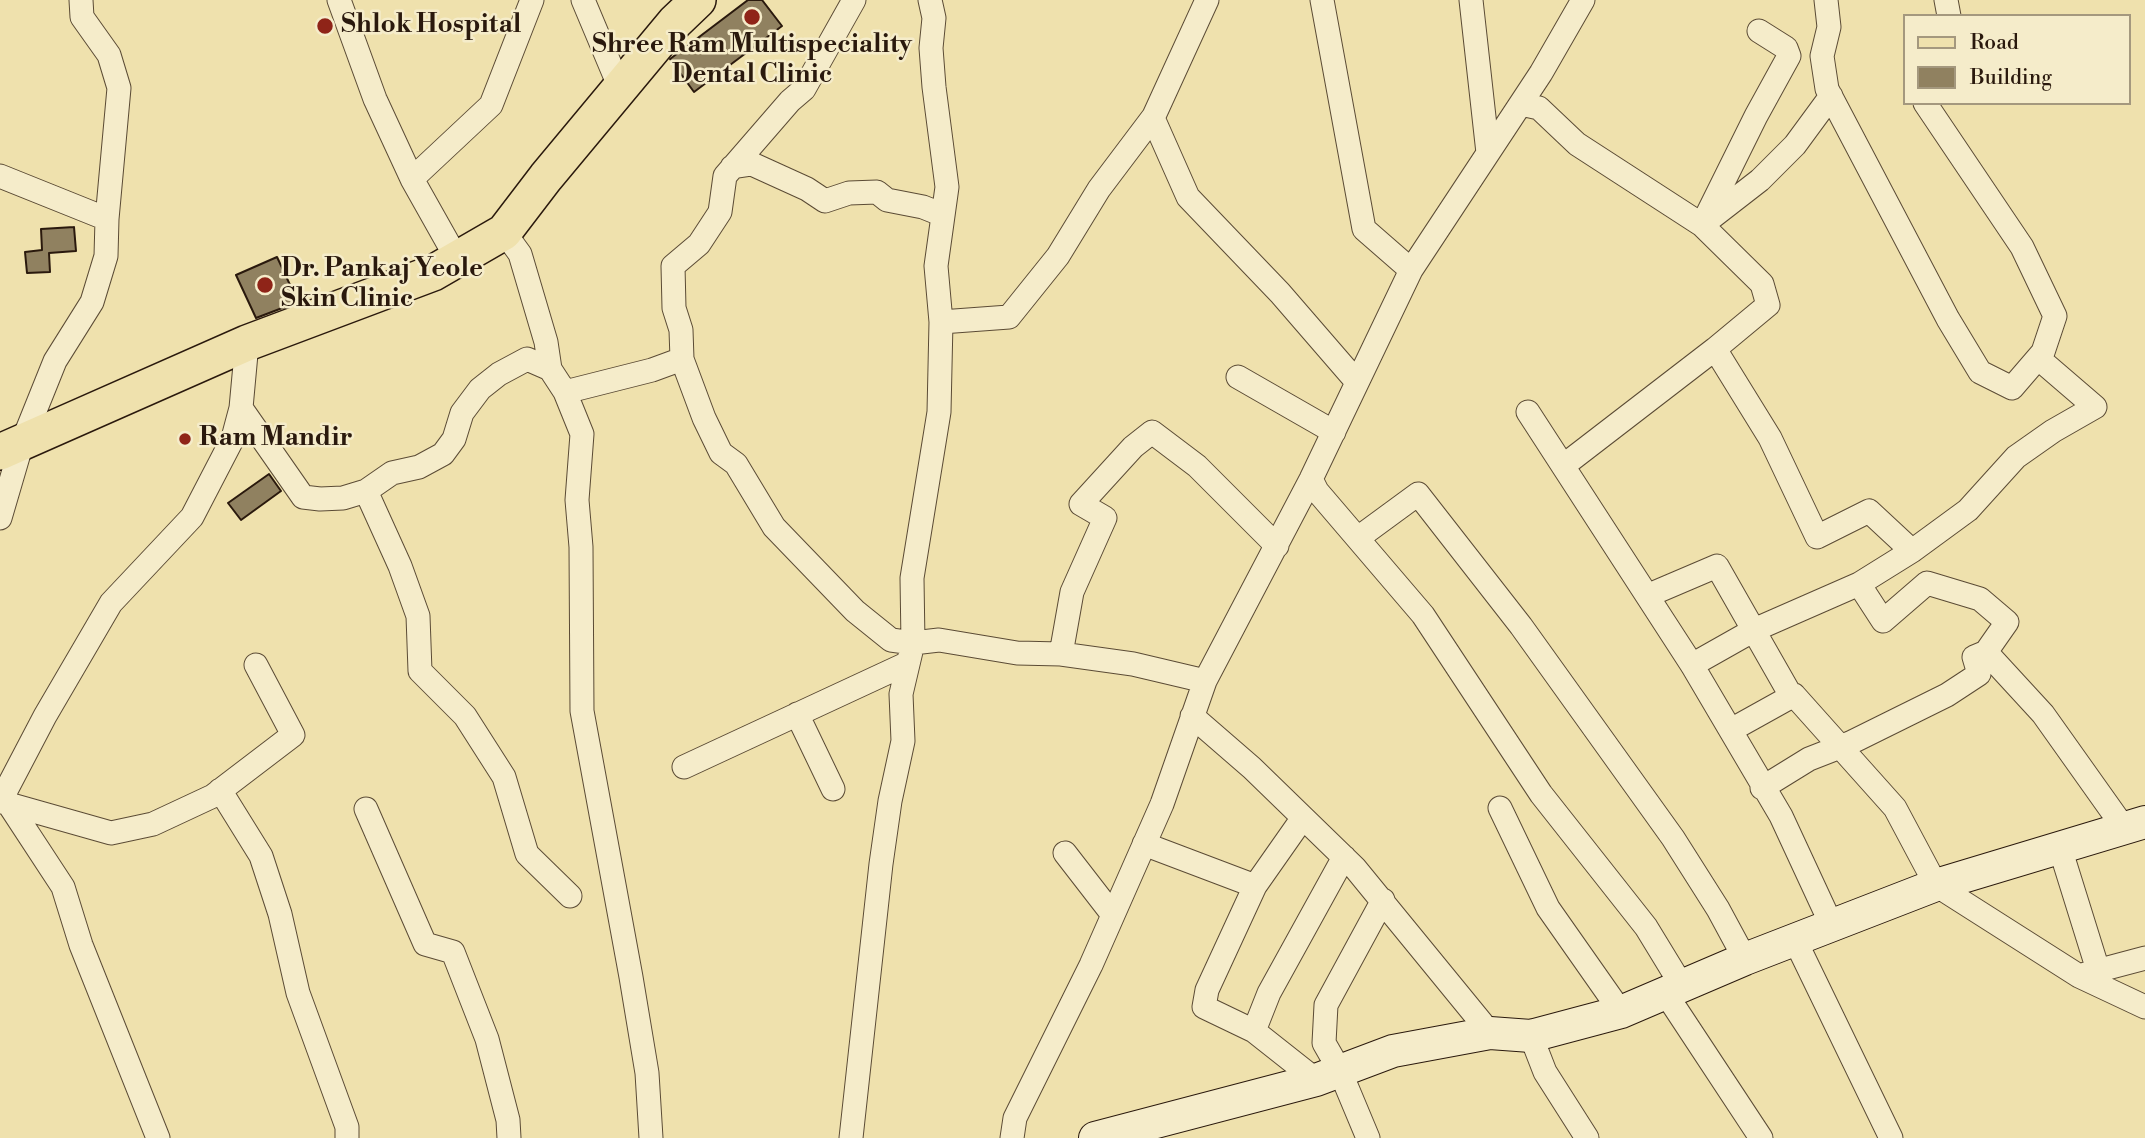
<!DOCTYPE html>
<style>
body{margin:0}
#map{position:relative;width:2145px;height:1138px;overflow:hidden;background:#efe1ad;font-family:"Libre Bodoni",serif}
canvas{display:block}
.legend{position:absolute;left:1903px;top:14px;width:228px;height:91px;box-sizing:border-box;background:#f5ecca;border:2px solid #a4987e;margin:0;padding:9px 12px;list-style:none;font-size:21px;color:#2a190d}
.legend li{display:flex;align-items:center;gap:14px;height:35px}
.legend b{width:35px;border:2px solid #a4987e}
</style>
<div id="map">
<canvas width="2145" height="1138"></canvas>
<ul class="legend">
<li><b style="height:9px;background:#efe1ad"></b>Road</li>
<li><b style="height:19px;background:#908160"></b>Building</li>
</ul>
</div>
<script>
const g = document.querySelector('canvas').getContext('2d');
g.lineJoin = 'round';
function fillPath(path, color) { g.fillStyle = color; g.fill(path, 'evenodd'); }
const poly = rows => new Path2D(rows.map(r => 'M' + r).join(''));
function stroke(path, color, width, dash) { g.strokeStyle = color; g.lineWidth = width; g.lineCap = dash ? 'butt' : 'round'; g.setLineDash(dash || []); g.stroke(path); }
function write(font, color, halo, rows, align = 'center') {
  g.font = font + ' "Libre Bodoni",serif'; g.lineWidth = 5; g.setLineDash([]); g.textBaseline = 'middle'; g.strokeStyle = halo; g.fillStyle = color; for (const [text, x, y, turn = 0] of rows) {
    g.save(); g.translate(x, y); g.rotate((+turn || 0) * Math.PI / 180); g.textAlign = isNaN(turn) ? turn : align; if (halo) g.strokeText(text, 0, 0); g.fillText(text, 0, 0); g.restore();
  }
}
const building = poly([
 [748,0,762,0,782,26,694,92,670,59,748,0],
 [74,227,76,251,49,253,50,272,27,273,25,252,42,250,41,229,74,227],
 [277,257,298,302,256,318,236,275,277,257],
 [269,474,281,491,241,520,228,503,269,474]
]);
const street = poly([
 [339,0,375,99,412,179,457,259],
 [583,0,620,88],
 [930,0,934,18,931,48,934,87,947,187,936,266,941,322,939,412,912,578,913,643,939,640,1017,653,1061,654,1133,664,1205,681],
 [1207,0,1153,118,1188,197,1280,293,1357,382],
 [1322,0,1364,229,1411,270],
 [1471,0,1488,153],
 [1826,0,1829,27,1822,56,1827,89,1948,319,1980,372,2012,388,2043,352,2055,316,2022,247,1925,103],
 [1946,0,1949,16],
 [1759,31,1786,48,1789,56,1756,116,1702,225,1760,180,1795,145,1831,96],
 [1521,104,1539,108,1577,144,1702,225,1762,284,1768,305,1715,349,1770,438,1817,537,1869,511,1912,551,1859,584,1883,621,1927,583,1980,599,2007,622,1986,652,2043,714,2124,828],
 [732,167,752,164,807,189,825,201,849,193,877,192,887,200,923,207,943,215],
 [0,176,107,219],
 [412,179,491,105,532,0],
 [504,232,520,254,546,342,550,369],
 [941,322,1009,317,1058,256,1099,189,1154,116],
 [682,359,681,330,674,308,673,266,699,244,720,212,725,176,790,101,804,89,854,0],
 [1238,377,1334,432],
 [565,392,652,370,682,359,704,418,721,453,736,464,774,527,855,611,891,640,913,643,901,694,903,741,890,801,881,864,851,1138],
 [241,408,303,497,320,499,343,498,366,491,392,473,419,467,443,454,454,439,462,413,480,389,499,374,527,359,550,369,565,392,582,434,577,500,581,547,582,711,631,977,647,1073,651,1138],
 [1528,412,1692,665,1781,816,1832,926],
 [1563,466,1715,349],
 [1311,479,1317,491,1423,615,1541,794,1646,927,1682,986],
 [366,491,400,566,418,616,420,671,465,716,504,777,527,854,570,896],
 [0,518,22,443,55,361,92,302,106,256,107,219,119,88,109,55,82,17,81,0],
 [1358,538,1418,494,1521,626,1673,838,1718,909,1745,959],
 [1912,551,1968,510,2016,457,2053,431,2095,407,2038,358],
 [1649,595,1717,566,1790,694,1794,695],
 [1061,654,1072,592,1105,518,1081,504,1133,447,1152,432,1197,466,1277,546],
 [1692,665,1754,630,1859,584],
 [797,714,833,789],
 [1192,716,1252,768,1355,868,1490,1033],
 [1731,730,1794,695,1895,808,1936,885,2079,976,2145,1007],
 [684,767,908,663],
 [1762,788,1809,759,1850,743,1947,695,1979,674,1974,657,1986,652],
 [220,790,261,856,280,914,298,993,347,1127,347,1138],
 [6,800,63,887,81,945,158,1138],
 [0,802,45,716,111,603,192,517,233,438,241,408,247,343],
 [12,805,111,833,153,824,213,796,293,735,256,665],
 [1500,808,1548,908,1621,1012],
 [366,809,425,944,453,952,487,1039,508,1120,509,1138],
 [1302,819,1255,886,1207,990,1204,1007,1254,1031,1316,1080],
 [1144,844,1255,886],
 [2060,848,2098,970],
 [1065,853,1113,915],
 [1795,940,1891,1138],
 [2085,974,2145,958],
 [1666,994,1761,1138],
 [1254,1031,1269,993,1344,857],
 [1531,1036,1545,1072,1587,1138],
 [1012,1138,1015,1118,1091,965,1162,804,1205,681,1311,479,1411,270,1541,73,1583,0],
 [1368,1138,1340,1071,1324,1043,1326,1005,1383,900]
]);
const secondary = poly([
 [1095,1138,1316,1080,1393,1051,1490,1033,1531,1036,1621,1012,1745,959,1936,885,2145,822]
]);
const primary = poly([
 [0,452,247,343,433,273,504,232,546,177,675,22,698,0]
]);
const markers = [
 [752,17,9,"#8f2418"],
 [325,26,9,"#8f2418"],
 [265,285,9,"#8f2418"],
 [185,439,7,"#8f2418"]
];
const poiNames = [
 ["Shlok Hospital",341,26],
 ["Shree Ram Multispeciality",752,46,"center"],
 ["Dental Clinic",752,76,"center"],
 ["Dr. Pankaj Yeole",281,270],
 ["Skin Clinic",281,300],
 ["Ram Mandir",199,439]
];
fillPath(building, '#908160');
stroke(building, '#2a190d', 2);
stroke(street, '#5b4b35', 25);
stroke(secondary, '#2a190d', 34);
stroke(primary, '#2a190d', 38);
stroke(street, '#f5ecca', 23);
stroke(secondary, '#f5ecca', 32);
stroke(primary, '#efe1ad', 35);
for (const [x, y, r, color] of markers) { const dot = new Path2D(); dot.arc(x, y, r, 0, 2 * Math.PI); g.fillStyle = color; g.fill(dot); stroke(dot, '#f5ecca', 2.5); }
write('bold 26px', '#2a190d', '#f5ecca', poiNames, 'left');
</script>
